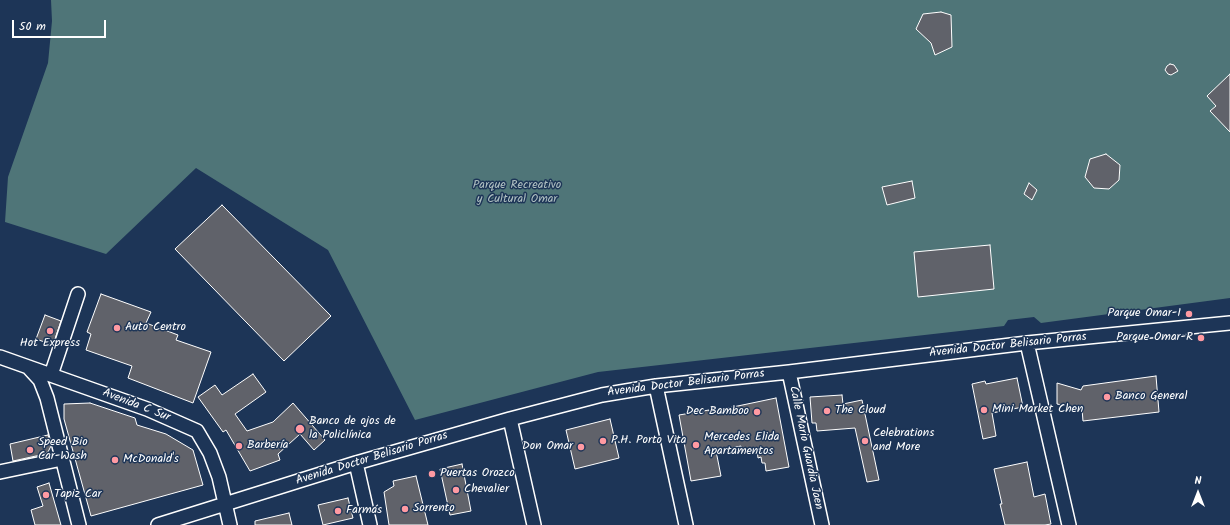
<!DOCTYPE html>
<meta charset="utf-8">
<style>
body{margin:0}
#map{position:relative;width:1230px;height:525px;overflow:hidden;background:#1d3557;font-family:Kalam,sans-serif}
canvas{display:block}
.north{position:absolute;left:1178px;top:473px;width:40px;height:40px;-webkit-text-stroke:3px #1d3557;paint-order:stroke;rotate:0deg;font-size:11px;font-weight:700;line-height:16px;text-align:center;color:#fff}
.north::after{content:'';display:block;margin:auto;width:14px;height:18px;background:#fff;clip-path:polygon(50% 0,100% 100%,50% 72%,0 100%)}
.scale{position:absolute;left:12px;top:20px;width:94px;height:18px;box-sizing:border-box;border:2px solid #fff;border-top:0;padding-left:5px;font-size:12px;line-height:14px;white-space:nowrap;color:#fff;-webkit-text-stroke:3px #1d3557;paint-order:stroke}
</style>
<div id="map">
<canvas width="1230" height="525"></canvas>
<div class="north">N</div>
<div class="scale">50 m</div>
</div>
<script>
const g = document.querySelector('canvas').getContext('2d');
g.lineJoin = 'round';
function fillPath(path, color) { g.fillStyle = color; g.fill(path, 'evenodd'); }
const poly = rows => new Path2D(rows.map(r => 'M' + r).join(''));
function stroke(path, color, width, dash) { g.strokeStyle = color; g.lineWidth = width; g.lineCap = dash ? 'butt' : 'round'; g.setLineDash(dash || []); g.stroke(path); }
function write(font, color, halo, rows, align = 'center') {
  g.font = font + ' Kalam,sans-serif'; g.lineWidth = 3; g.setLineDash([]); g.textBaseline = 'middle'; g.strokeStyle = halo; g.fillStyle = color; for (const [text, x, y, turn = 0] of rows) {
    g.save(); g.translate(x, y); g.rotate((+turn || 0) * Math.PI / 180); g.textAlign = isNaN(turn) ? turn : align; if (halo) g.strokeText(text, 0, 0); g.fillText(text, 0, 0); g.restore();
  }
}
const green = poly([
 [51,0,1230,0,1230,298,1041,323,1034,317,1008,320,1004,326,598,372,415,420,328,250,196,168,106,254,5,222,8,177,48,63,52,21]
]);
const building = poly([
 [941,12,951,15,952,47,935,55,931,43,916,29,923,14,941,12],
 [1170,64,1174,65,1178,71,1171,75,1168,74,1165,70,1167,66,1170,64],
 [1230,74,1230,132,1210,111,1216,106,1207,96,1230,74],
 [1106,154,1120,165,1119,180,1109,189,1094,188,1085,177,1090,159,1106,154],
 [912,181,915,198,887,205,882,187,912,181],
 [1029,183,1037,190,1032,200,1024,194,1029,183],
 [222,205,331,316,284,361,175,249,222,205],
 [990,245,994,289,918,297,914,252,990,245],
 [101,294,151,312,146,323,178,335,176,340,211,352,193,403,128,378,132,366,86,350,91,334,87,332,101,294],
 [45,315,61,321,53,345,36,339,45,315],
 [253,374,266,392,235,414,247,431,273,422,293,403,325,440,314,450,300,434,278,454,280,460,250,471,226,430,223,432,198,397,215,385,222,395,253,374],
 [1156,376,1159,412,1083,421,1082,409,1057,404,1057,383,1081,390,1083,386,1156,376],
 [1017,378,1023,407,992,413,996,436,983,439,972,384,985,381,986,384,1017,378],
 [842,395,843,404,862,400,879,480,867,482,855,428,817,431,816,423,812,423,810,397,842,395],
 [776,398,789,467,766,471,765,463,762,463,761,457,758,458,757,450,743,453,741,446,716,451,721,476,691,481,679,415,709,410,709,412,776,398],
 [90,403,135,418,137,425,166,434,193,450,203,485,91,516,64,419,64,404,90,403],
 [610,419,619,458,575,469,566,430,610,419],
 [48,435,51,446,48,452,45,454,13,461,10,444,48,435],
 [1027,462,1034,497,1045,494,1051,524,1045,525,1005,525,1000,504,1002,504,994,469,1027,462],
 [462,464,471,511,450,515,440,469,462,464],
 [416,476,428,525,389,525,384,492,394,486,393,481,416,476],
 [49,483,61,525,35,525,31,510,43,506,37,487,49,483],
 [348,498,353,518,323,525,318,505,348,498],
 [289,513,292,525,255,525,255,521,289,513]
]);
const minor = poly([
 [1027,343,1069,525],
 [0,357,147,409,197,431,210,453,219,477,230,525],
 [29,368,40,380,47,398,79,525],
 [789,372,822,525],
 [51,375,78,294],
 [656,386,686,525],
 [510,419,534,525],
 [356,463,370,525],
 [0,472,62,459],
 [158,525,356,463,510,419,602,395,656,386,789,372,1027,343,1230,323]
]);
const markers = [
 [1189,314,4,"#ff9aa2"],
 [117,328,4,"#ff9aa2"],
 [50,331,4,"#ff9aa2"],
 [1201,338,4,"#ff9aa2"],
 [1107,397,4,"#ff9aa2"],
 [984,410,4,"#ff9aa2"],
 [827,411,4,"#ff9aa2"],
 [757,412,4,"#ff9aa2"],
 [300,429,5,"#ff9aa2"],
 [603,441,4,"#ff9aa2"],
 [865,441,4,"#ff9aa2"],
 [696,445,4,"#ff9aa2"],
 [239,446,4,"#ff9aa2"],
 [581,447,4,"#ff9aa2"],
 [30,450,4,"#ff9aa2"],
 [115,460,4,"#ff9aa2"],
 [432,474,4,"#ff9aa2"],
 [456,490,4,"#ff9aa2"],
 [46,495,4,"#ff9aa2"],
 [405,509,4,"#ff9aa2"],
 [338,511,4,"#ff9aa2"]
];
const parkNames = [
 ["Parque Recreativo",517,186],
 ["y Cultural Omar",517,200]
];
const poiNames = [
 ["Parque Omar-I",1181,314,"right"],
 ["Auto Centro",125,328],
 ["Parque Omar-R",1193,338,"right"],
 ["Hot Express",50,344,"center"],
 ["Banco General",1115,397],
 ["Mini Market Chen",992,410],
 ["The Cloud",835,411],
 ["Dec Bamboo",749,412,"right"],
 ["Banco de ojos de",309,422],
 ["la Policlínica",309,436],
 ["Celebrations",873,434],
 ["and More",873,448],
 ["Mercedes Elida",704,438],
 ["Apartamentos",704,452],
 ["P.H. Porto Vita",611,441],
 ["Speed Bio",38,443],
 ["Car-Wash",38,457],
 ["Barbería",247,446],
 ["Don Omar",573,447,"right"],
 ["McDonald's",123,460],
 ["Puertas Orozco",440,474],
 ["Chevalier",464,490],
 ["Tapiz Car",54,495],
 ["Sorrento",413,509],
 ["Farmás",346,511]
];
const streetNames = [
 ["Avenida Doctor Belisario Porras",1008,346,-6],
 ["Avenida Doctor Belisario Porras",686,384,-7],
 ["Avenida C Sur",136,406,21],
 ["Calle Mario Guardia Jaen",805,448,78],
 ["Avenida Doctor Belisario Porras",372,459,-17]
];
fillPath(green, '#4f7578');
fillPath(building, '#60626a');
stroke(building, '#fff', 1);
stroke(minor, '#fff', 16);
stroke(minor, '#1d3557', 13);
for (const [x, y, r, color] of markers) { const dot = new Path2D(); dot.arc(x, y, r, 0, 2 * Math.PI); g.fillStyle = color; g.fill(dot); stroke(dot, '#1d3557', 1.5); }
write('12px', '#b0c1c2', '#1d3557', parkNames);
write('12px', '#fff', '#1d3557', poiNames, 'left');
write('12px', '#fff', '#1d3557', streetNames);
</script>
